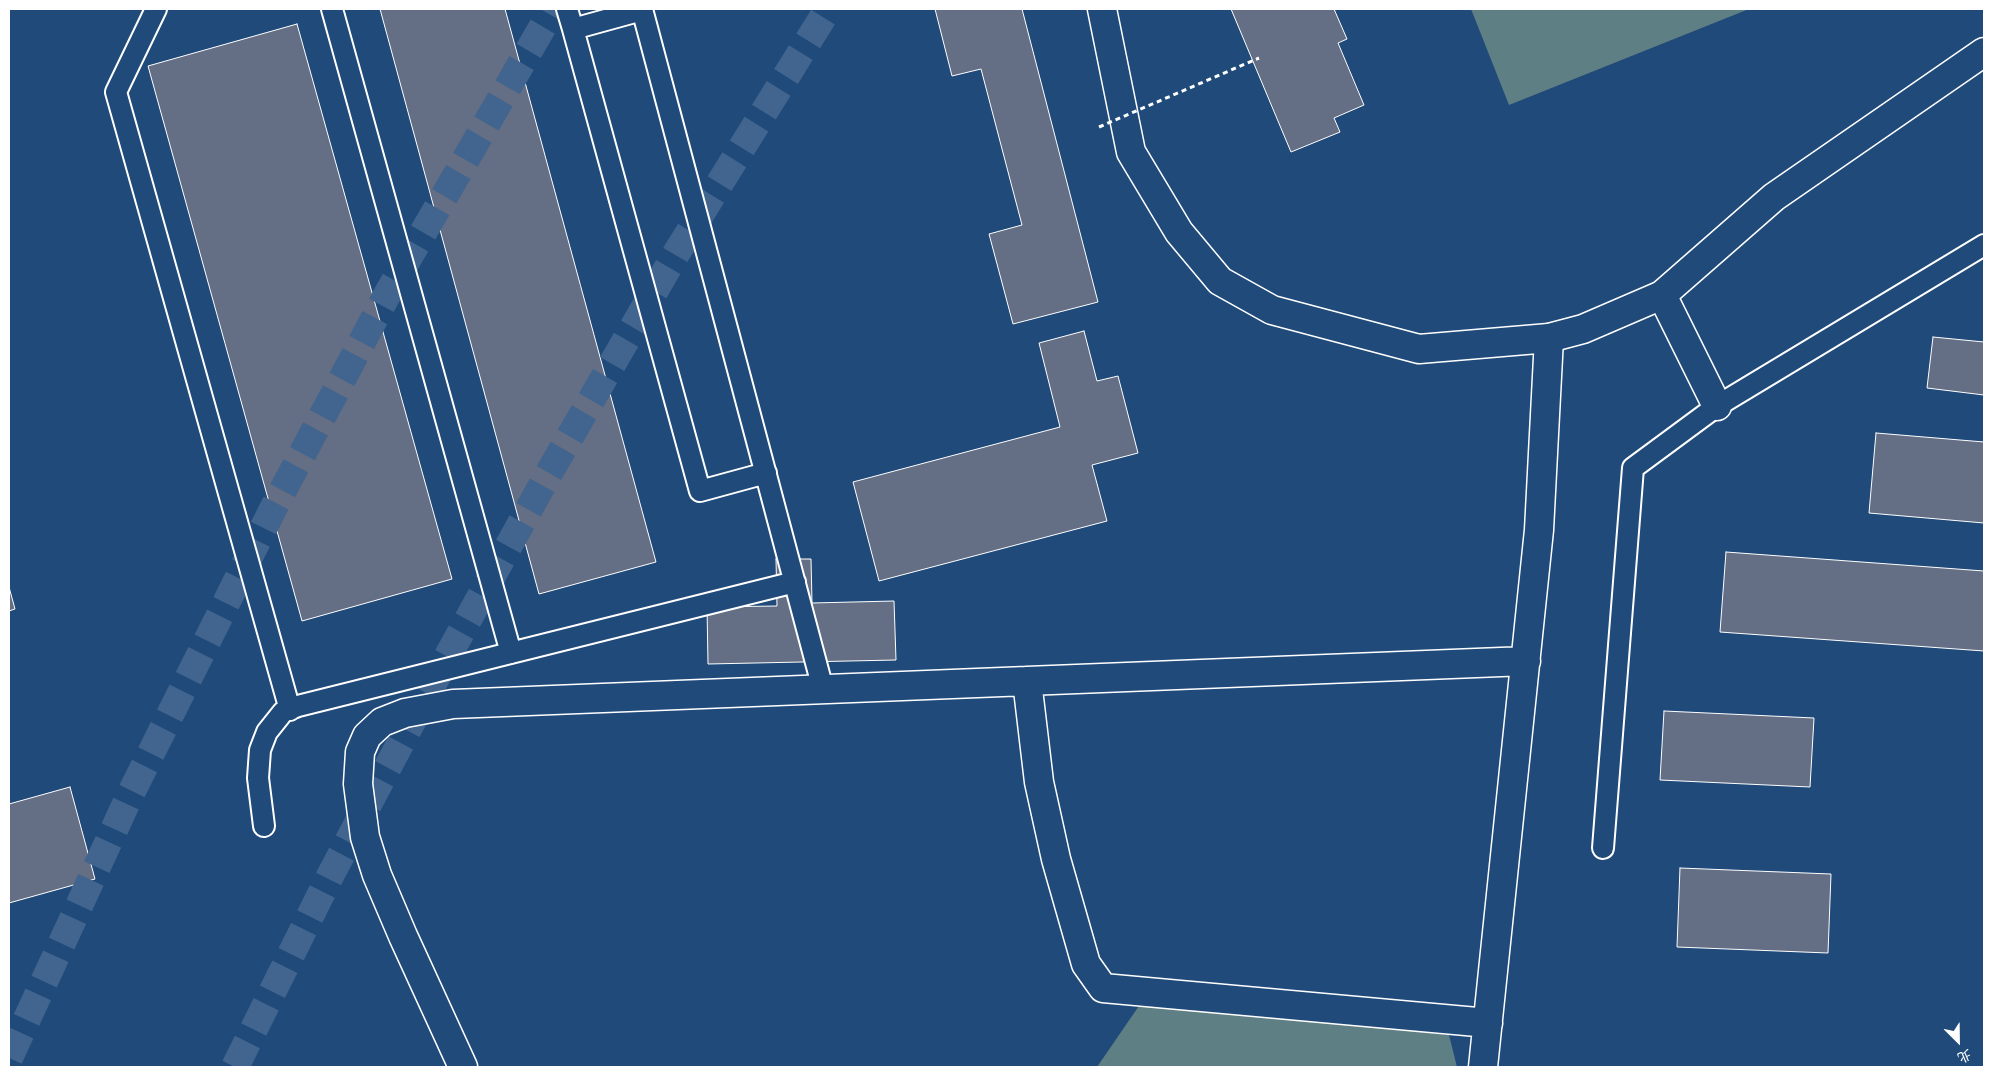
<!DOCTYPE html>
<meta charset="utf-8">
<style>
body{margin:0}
#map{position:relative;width:1993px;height:1076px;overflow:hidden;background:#1f4a7a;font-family:"Indie Flower","LXGW WenKai TC",sans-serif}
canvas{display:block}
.frame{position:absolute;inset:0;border:10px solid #fff;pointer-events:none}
.north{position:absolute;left:1933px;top:1016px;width:50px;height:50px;-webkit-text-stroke:4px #1f4a7a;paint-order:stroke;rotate:157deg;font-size:14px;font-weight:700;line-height:20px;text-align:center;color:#fff}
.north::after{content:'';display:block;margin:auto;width:18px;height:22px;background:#fff;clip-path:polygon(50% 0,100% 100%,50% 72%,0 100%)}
</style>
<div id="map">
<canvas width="1993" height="1076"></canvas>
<div class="frame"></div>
<div class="north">北</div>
</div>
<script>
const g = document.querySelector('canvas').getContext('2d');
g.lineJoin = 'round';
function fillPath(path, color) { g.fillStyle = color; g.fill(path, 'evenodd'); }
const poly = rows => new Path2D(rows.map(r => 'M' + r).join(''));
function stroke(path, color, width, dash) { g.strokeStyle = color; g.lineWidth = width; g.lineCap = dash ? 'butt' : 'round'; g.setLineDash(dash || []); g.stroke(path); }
const green = poly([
 [1471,9,1749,9,1509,105],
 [1143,1000,1449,1035,1457,1067,1097,1067]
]);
const building = poly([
 [380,9,505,9,656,562,539,594,380,9],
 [935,9,1022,9,1098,302,1013,324,989,234,1022,225,981,69,952,76,935,9],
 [1231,9,1334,9,1347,39,1338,43,1364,105,1334,118,1340,132,1291,152,1231,9],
 [297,24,452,579,302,621,148,66,297,24],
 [1084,331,1097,381,1118,376,1138,453,1092,465,1107,521,879,581,853,482,1060,427,1039,343,1084,331],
 [1933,337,1984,342,1984,395,1927,388,1933,337],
 [1876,433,1984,442,1984,523,1869,513,1876,433],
 [1726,552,1984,571,1984,651,1720,632,1726,552],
 [776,559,811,559,812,603,894,601,896,660,708,664,707,607,777,606,776,559],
 [9,587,15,609,9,611,9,587],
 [1664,711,1814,718,1810,787,1660,780,1664,711],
 [70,787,95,879,9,903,9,804,70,787],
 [1680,868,1831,874,1828,953,1677,947,1680,868]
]);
const primaryTunnel = poly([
 [9,1058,130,795,275,505,388,293,553,9],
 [235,1067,330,876,416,714,546,478,677,252,828,9]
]);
const lane = poly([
 [156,9,116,92,290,710],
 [332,9,511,653],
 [567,9,573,29,642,10],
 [642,9,823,689],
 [573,29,700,491,766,473],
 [264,826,258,778,260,750,267,732,283,712,298,706,795,582],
 [1603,848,1633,468,1717,406,1984,245]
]);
const street = poly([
 [1662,295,1717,406],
 [1027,681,1039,782,1056,859,1086,964,1103,988,1488,1023],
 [463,1067,403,936,377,875,365,837,358,784,360,752,367,736,382,722,405,713,453,704,1526,661],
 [1483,1067,1539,530,1549,338]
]);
const secondary = poly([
 [1102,9,1131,152,1179,232,1220,281,1272,310,1419,349,1549,338,1583,329,1662,295,1774,197,1984,52]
]);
const pathBridge = poly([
 [1099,127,1259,58]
]);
fillPath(green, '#5e7f83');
fillPath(building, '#646e84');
stroke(building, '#fff', 1);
stroke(primaryTunnel, '#41658e', 28, [28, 14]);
stroke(lane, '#fff', 24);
stroke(street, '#fff', 31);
stroke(secondary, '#fff', 31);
stroke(lane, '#1f4a7a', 20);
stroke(street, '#1f4a7a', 28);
stroke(secondary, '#1f4a7a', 28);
stroke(pathBridge, '#fff', 3, [5, 4]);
</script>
